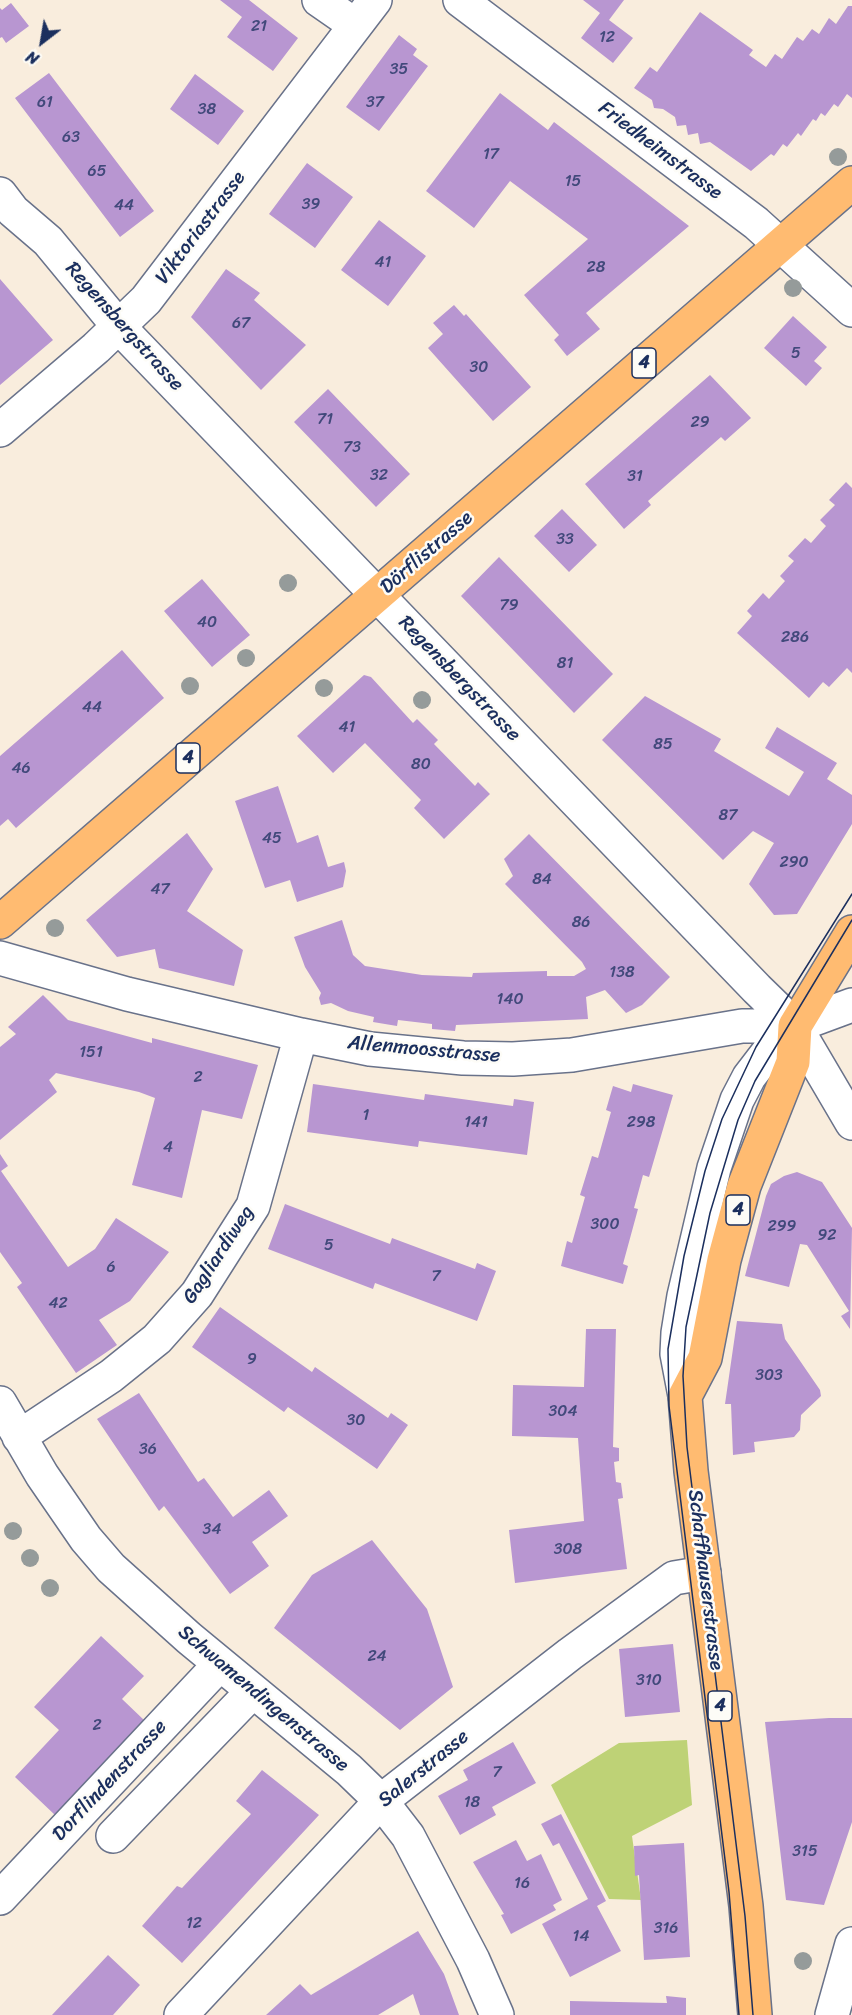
<!DOCTYPE html>
<meta charset="utf-8">
<style>
body{margin:0}
#map{position:relative;width:852px;height:2015px;overflow:hidden;background:#f9eddd;font-family:Sriracha,sans-serif}
canvas{display:block}
.north{position:absolute;left:12px;top:12px;width:60px;height:60px;-webkit-text-stroke:4px #fdfcf7;paint-order:stroke;rotate:211deg;font-size:16px;font-weight:700;line-height:24px;text-align:center;color:#1b2f5e}
.north::after{content:'';display:block;margin:auto;width:21px;height:27px;background:#1b2f5e;clip-path:polygon(50% 0,100% 100%,50% 72%,0 100%)}
</style>
<div id="map">
<canvas width="852" height="2015"></canvas>
<div class="north">N</div>
</div>
<script>
const g = document.querySelector('canvas').getContext('2d');
g.lineJoin = 'round';
function fillPath(path, color) { g.fillStyle = color; g.fill(path, 'evenodd'); }
const poly = rows => new Path2D(rows.map(r => 'M' + r).join(''));
function stroke(path, color, width, dash) { g.strokeStyle = color; g.lineWidth = width; g.lineCap = dash ? 'butt' : 'round'; g.setLineDash(dash || []); g.stroke(path); }
function write(font, color, halo, rows, align = 'center') {
  g.font = font + ' Sriracha,sans-serif'; g.lineWidth = 5; g.setLineDash([]); g.textBaseline = 'middle'; g.strokeStyle = halo; g.fillStyle = color; for (const [text, x, y, turn = 0] of rows) {
    g.save(); g.translate(x, y); g.rotate((+turn || 0) * Math.PI / 180); g.textAlign = isNaN(turn) ? turn : align; if (halo) g.strokeText(text, 0, 0); g.fillText(text, 0, 0); g.restore();
  }
}
const green = poly([
 [687,1740,692,1805,632,1836,641,1900,609,1899,551,1785,619,1743]
]);
const building = poly([
 [220,0,249,0,298,38,273,71,227,37,242,17],
 [583,0,624,0,609,20,633,38,613,63,581,38,600,13],
 [11,3,29,26,6,43,2,37,0,38,0,8,2,10],
 [848,6,852,6,852,98,847,94,838,107,834,104,825,116,821,113,816,121,813,119,801,136,798,133,787,147,783,144,774,156,771,154,751,171,710,142,700,144,698,133,688,135,686,125,677,126,675,117,663,109,654,108,652,100,634,88,650,67,657,72,700,12,753,50,749,55,766,67,775,54,782,59,797,37,803,41,812,29,819,34,829,18,836,24],
 [399,35,417,49,413,55,428,66,379,131,346,107],
 [49,73,154,211,120,237,15,98],
 [195,74,244,111,218,145,170,109],
 [500,93,548,130,554,122,689,226,586,313,600,329,567,356,554,340,559,335,524,295,588,239,510,181,474,228,426,191],
 [307,163,353,197,315,248,269,214],
 [379,220,426,256,388,306,341,270],
 [226,269,260,293,254,300,306,345,261,390,191,317],
 [0,279,53,340,0,385],
 [454,305,464,316,466,314,531,387,493,421,428,348,443,334,433,323],
 [793,316,827,347,814,361,822,368,806,386,764,348],
 [710,375,751,418,725,441,721,437,648,501,651,505,624,529,585,484],
 [328,389,410,474,376,507,294,422],
 [846,482,852,488,852,673,847,668,829,687,823,682,809,698,737,633,752,616,747,611,763,593,769,599,785,581,780,576,794,561,788,556,805,538,811,543,826,526,820,520,835,505,829,500],
 [562,509,597,545,569,572,534,536],
 [499,557,613,674,574,713,461,596],
 [202,579,250,635,212,667,164,611],
 [122,650,164,698,16,828,8,819,0,826,0,756],
 [364,675,371,677,413,723,417,719,438,740,434,744,475,786,478,782,490,794,444,839,414,808,421,800,365,743,333,773,297,736],
 [645,696,721,739,714,751,789,796,804,772,765,748,777,727,837,763,827,779,852,795,852,824,797,914,774,915,749,884,774,843,753,831,723,860,602,740],
 [278,786,297,843,318,835,328,867,344,862,346,871,343,887,297,902,290,880,265,888,235,801],
 [187,833,213,869,187,911,243,950,234,986,159,968,155,949,117,957,86,920],
 [529,834,670,977,642,1005,626,1013,605,990,586,997,588,1019,456,1025,455,1031,432,1029,432,1024,398,1020,397,1026,373,1022,374,1017,348,1011,331,1003,321,1005,319,998,321,993,305,967,294,937,342,920,353,955,365,966,422,975,472,977,473,973,547,971,547,976,574,976,586,969,582,962,505,884,513,876,504,859],
 [43,995,68,1020,152,1043,152,1038,258,1065,242,1119,202,1110,182,1198,132,1185,155,1098,139,1092,56,1073,49,1080,57,1092,0,1140,0,1047,16,1034,8,1027],
 [313,1084,424,1100,425,1094,513,1106,514,1099,534,1102,527,1155,419,1141,418,1147,307,1132],
 [633,1084,673,1095,649,1177,643,1175,634,1208,638,1209,623,1264,628,1266,623,1284,561,1266,567,1241,572,1243,585,1197,580,1195,592,1156,598,1158,611,1112,606,1110,613,1086,631,1092],
 [0,1154,8,1166,1,1171,68,1267,95,1249,116,1218,169,1252,130,1301,99,1320,117,1345,76,1373,17,1287,22,1283,0,1252],
 [797,1172,822,1182,852,1228,850,1329,841,1316,849,1311,807,1245,800,1244,789,1287,745,1276,766,1196,771,1184,784,1176],
 [285,1204,390,1244,392,1238,475,1269,477,1263,496,1271,477,1321,375,1283,373,1289,268,1249],
 [220,1307,312,1372,315,1367,388,1418,391,1413,408,1425,377,1469,288,1407,284,1412,192,1347],
 [737,1321,782,1324,785,1339,820,1390,821,1396,801,1415,800,1430,794,1437,754,1442,755,1452,733,1455,731,1404,725,1404],
 [586,1329,616,1329,613,1447,619,1448,619,1461,614,1462,616,1482,621,1483,623,1498,618,1499,627,1569,515,1583,509,1530,584,1521,578,1438,512,1436,513,1385,584,1387],
 [139,1393,198,1482,204,1478,233,1517,269,1490,288,1516,252,1542,269,1566,230,1594,164,1506,159,1511,97,1419],
 [372,1540,427,1609,453,1687,400,1730,274,1628,312,1575],
 [101,1636,144,1676,122,1699,145,1721,56,1816,15,1777,59,1730,34,1707],
 [673,1644,680,1712,625,1717,619,1649],
 [829,1718,852,1718,852,1822,824,1905,786,1900,765,1722],
 [513,1742,536,1783,492,1807,496,1815,460,1835,438,1796,468,1780,463,1770],
 [262,1770,319,1815,182,1963,142,1926,177,1886,182,1888,251,1814,236,1801],
 [561,1814,606,1901,597,1906,621,1951,570,1977,542,1924,588,1899,559,1843,553,1846,541,1824],
 [516,1840,527,1861,541,1854,562,1900,553,1905,556,1910,511,1934,501,1915,504,1914,473,1862],
 [684,1843,690,1957,644,1960,639,1875,635,1876,634,1846],
 [418,1931,444,1974,459,2015,420,2015,413,1994,378,2015,266,2015,300,1984,311,1995],
 [108,1955,140,1985,113,2015,52,2015],
 [666,1996,686,1998,686,2015,570,2015,570,2001,667,2003]
]);
const minor = poly([
 [319,0,355,25],
 [460,0,756,223,852,310],
 [0,194,13,211,48,241,119,327,757,989,795,1026,852,1123],
 [0,430,96,348,146,300,375,0],
 [0,958,127,994,301,1035,370,1049,463,1058,513,1059,572,1055,742,1026,795,1026,852,1005],
 [685,1396,677,1354,678,1333,684,1296,714,1168,737,1100,749,1077,772,1047,795,1026],
 [0,1403,42,1475,86,1539,111,1568,189,1638,349,1770,381,1801,408,1836,473,1960,497,2015],
 [19,1437,111,1376,157,1339,197,1294,253,1206,301,1035],
 [113,1836,253,1691],
 [0,1898,220,1664],
 [181,2015,381,1801,570,1654,674,1578,704,1573],
 [832,2015,852,1944]
]);
const major = poly([
 [0,922,852,183],
 [755,2015,746,1906,691,1471,685,1396,705,1358,724,1260,744,1186,793,1062,795,1026,852,932]
]);
const tram = poly([
 [739,2015,729,1892,669,1406,668,1349,684,1256,705,1171,722,1119,756,1047,852,894],
 [753,2015,745,1916,687,1447,683,1376,686,1327,710,1213,738,1120,755,1081,852,920]
]);
const trees = [
 [838,157],
 [793,288],
 [288,583],
 [246,658],
 [190,686],
 [324,688],
 [422,700],
 [55,928],
 [13,1531],
 [30,1558],
 [50,1588],
 [803,1961]
];
const numberNames = [
 ["21",259,27],
 ["12",607,38],
 ["35",399,70],
 ["61",45,103],
 ["37",375,103],
 ["38",207,110],
 ["63",71,138],
 ["17",491,155],
 ["65",97,172],
 ["15",573,182],
 ["39",311,205],
 ["44",124,206],
 ["41",383,263],
 ["28",596,268],
 ["67",241,324],
 ["5",796,354],
 ["30",479,368],
 ["71",325,420],
 ["29",700,423],
 ["73",352,448],
 ["32",379,476],
 ["31",635,477],
 ["33",565,540],
 ["79",509,606],
 ["40",207,623],
 ["286",795,638],
 ["81",565,664],
 ["44",92,708],
 ["41",347,728],
 ["85",663,745],
 ["80",421,765],
 ["46",21,769],
 ["87",728,816],
 ["45",272,839],
 ["290",794,863],
 ["84",542,880],
 ["47",160,890],
 ["86",581,923],
 ["138",622,973],
 ["140",510,1000],
 ["151",91,1053],
 ["2",198,1078],
 ["1",366,1116],
 ["141",476,1123],
 ["298",641,1123],
 ["4",168,1148],
 ["300",605,1225],
 ["299",782,1227],
 ["92",827,1236],
 ["5",329,1246],
 ["6",111,1268],
 ["7",436,1277],
 ["42",58,1304],
 ["9",252,1360],
 ["303",769,1376],
 ["304",563,1412],
 ["30",356,1421],
 ["36",148,1450],
 ["34",212,1530],
 ["308",568,1550],
 ["24",377,1657],
 ["310",649,1681],
 ["2",97,1726],
 ["7",497,1773],
 ["18",472,1803],
 ["315",805,1852],
 ["16",522,1884],
 ["12",194,1924],
 ["316",666,1929],
 ["14",581,1937]
];
const shields = [
 [644,363,24],
 [188,758,24],
 [738,1210,24],
 [720,1706,24]
];
const shieldNames = [
 ["4",644,363],
 ["4",188,758],
 ["4",738,1210],
 ["4",720,1706]
];
const streetNames = [
 ["Friedheimstrasse",660,151,37],
 ["Viktoriastrasse",201,228,-53],
 ["Regensbergstrasse",124,327,48],
 ["Dörflistrasse",427,553,-41],
 ["Regensbergstrasse",459,679,46],
 ["Allenmoosstrasse",424,1050,5],
 ["Gagliardiweg",219,1255,-57],
 ["Schaffhauserstrasse",705,1580,83],
 ["Schwamendingenstrasse",263,1699,40],
 ["Salerstrasse",424,1769,-39],
 ["Dorflindenstrasse",110,1781,-47]
];
fillPath(green, '#bed276');
fillPath(building, '#b896d1');
stroke(minor, '#69728a', 36);
stroke(major, '#69728a', 36);
stroke(minor, '#fff', 33);
stroke(major, '#ffbb71', 33);
stroke(tram, '#1b2f5e', 1.5);
g.fillStyle = '#959b9a';
for (const [x, y] of trees) { g.beginPath(); g.arc(x, y, 9, 0, 2 * Math.PI); g.fill(); }
write('16px', '#42497b', null, numberNames);
for (const [x, y, w] of shields) { const box = new Path2D(); box.roundRect(x - w / 2, y - 15, w, 30, 4.5); g.fillStyle = '#fdfcf7'; g.fill(box); stroke(box, '#1b2f5e', 1.5); }
write('bold 18px', '#1b2f5e', null, shieldNames);
write('20px', '#1b2f5e', '#fdfcf7', streetNames);
</script>
